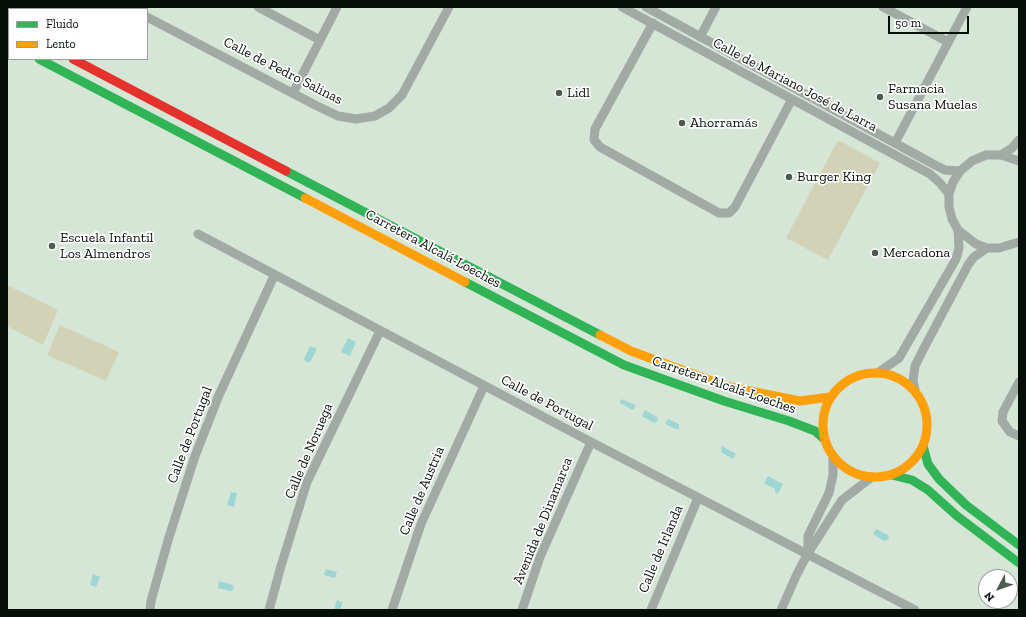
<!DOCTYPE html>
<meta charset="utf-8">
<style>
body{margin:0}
#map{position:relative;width:1026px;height:617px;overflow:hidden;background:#d5e5d6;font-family:"Zilla Slab",serif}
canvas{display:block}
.frame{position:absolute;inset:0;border:8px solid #060f07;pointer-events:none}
.legend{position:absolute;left:8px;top:8px;width:140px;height:52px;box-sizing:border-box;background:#fff;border:1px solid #9b9f9c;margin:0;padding:5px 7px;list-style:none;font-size:12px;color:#060f07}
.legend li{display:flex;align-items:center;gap:8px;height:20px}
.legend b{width:20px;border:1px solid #9b9f9c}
.north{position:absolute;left:978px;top:569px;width:40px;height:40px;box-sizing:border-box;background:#fff;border:1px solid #9b9f9c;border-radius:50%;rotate:229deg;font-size:11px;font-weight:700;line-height:16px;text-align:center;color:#060f07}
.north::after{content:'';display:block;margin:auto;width:14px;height:18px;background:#4e5a4f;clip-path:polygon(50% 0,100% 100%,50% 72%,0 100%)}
.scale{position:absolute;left:888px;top:16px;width:81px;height:18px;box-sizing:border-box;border:2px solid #060f07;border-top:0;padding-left:5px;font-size:12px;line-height:14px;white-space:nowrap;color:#060f07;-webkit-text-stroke:3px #fff;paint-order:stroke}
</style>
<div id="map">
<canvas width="1026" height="617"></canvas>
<div class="frame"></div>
<ul class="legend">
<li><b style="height:5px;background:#30b455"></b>Fluido</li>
<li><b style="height:5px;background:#ff9f0a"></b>Lento</li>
</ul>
<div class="north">N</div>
<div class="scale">50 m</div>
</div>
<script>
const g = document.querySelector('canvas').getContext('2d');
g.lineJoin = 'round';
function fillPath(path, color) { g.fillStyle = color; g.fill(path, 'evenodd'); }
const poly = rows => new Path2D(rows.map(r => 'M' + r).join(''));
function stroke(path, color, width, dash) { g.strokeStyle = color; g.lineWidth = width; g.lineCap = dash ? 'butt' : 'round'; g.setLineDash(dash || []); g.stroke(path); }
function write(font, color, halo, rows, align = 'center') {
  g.font = font + ' "Zilla Slab",serif'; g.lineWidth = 3.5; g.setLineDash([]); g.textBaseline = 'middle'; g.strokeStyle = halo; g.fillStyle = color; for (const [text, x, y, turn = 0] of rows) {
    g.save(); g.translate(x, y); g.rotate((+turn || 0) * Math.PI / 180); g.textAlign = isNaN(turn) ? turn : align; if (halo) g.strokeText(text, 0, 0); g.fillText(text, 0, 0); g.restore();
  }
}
const green = poly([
 [838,140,880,163,828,260,786,238],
 [7,285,58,310,43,345,7,326],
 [60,325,119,352,106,381,47,355]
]);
const water = poly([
 [348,338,356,342,350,356,341,352],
 [310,346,317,349,310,362,306,362,304,359],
 [621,399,636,405,633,410,620,403],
 [645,410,657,417,658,421,654,423,642,416],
 [668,419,679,424,679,429,676,429,665,424],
 [722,446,736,454,733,459,721,452],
 [768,476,783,484,778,494,775,492,775,489,764,483],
 [231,492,237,493,234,507,227,505],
 [876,529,888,535,889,539,884,541,873,534],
 [326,569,337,572,335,578,324,575],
 [93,574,100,577,96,587,90,585],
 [219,581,233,585,234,589,231,591,218,588],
 [337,600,342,602,341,610,334,610]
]);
const street = poly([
 [128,7,132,9],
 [258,7,320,40],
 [622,7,930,174,940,183,949,194],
 [646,7,935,165,945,170,960,171],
 [883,7,948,42],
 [147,17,317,106,338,116,356,119,375,116,389,108,402,95,449,7],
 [653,23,595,129,594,140,600,147,719,213,729,213,735,207,792,99],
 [700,37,716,7],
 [293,93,337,7],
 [895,143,967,7],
 [1001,155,1012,148,1019,140],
 [1019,161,1001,155,986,155,972,161,960,171,953,182,949,194,949,207,952,219,958,230,976,244,987,248,999,248,1019,242],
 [198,234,591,442,915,610],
 [879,372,899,358,956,259,959,248,958,230],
 [1019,382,1003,412,1002,421,1010,432,1019,436],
 [915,390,913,381,915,366,923,350,968,265,974,257,987,248],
 [808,553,808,536,829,493,833,475,833,456],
 [150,610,151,601,169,537,195,456,219,395,274,276],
 [269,610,281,566,307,482,380,331],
 [392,610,421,524,484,386],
 [522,610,540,557,591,442],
 [651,610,698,498],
 [781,610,797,574,808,553,842,500,872,477]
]);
const fast = poly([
 [39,59,305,198],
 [286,171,600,335],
 [465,282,624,365,724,401,789,421,815,431,824,439],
 [923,446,928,464,939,479,966,505,1019,545],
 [892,475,912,480,928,490,957,516,1019,563]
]);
const slow = poly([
 [7,25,9,26],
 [7,42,9,43],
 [305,198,465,282],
 [600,335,631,351,725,386,800,401,830,397],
 '823 425a52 52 0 1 1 104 0a52 52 0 1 1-104 0Z'
]);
const jam = poly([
 [73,59,286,171]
]);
const markers = [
 [559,93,4,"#4e5a4f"],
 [880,97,4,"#4e5a4f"],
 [682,123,4,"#4e5a4f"],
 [789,177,4,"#4e5a4f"],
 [52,246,4,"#4e5a4f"],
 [875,253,4,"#4e5a4f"]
];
const streetNames = [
 ["Calle de Pedro Salinas",283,71,27],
 ["Calle de Mariano José de Larra",795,85,28],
 ["Carretera Alcalá-Loeches",433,249,28],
 ["Carretera Alcalá-Loeches",724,385,19],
 ["Calle de Portugal",547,403,28],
 ["Calle de Portugal",190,435,-69],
 ["Calle de Noruega",309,451,-67],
 ["Calle de Austria",422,491,-67],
 ["Avenida de Dinamarca",543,521,-68],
 ["Calle de Irlanda",661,549,-67]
];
const poiNames = [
 ["Farmacia",888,89],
 ["Susana Muelas",888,105],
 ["Lidl",567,93],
 ["Ahorramás",690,123],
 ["Burger King",797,177],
 ["Escuela Infantil",60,238],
 ["Los Almendros",60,254],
 ["Mercadona",883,253]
];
fillPath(green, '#d2d3b6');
fillPath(water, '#9ed6d3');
stroke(street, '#a1aaa4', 9);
stroke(fast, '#30b455', 9);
stroke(slow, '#ff9f0a', 9);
stroke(jam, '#e5322d', 9);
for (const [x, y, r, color] of markers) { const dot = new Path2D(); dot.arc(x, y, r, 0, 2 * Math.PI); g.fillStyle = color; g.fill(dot); stroke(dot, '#fff', 1.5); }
write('14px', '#060f07', '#fff', streetNames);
write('14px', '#060f07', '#fff', poiNames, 'left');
</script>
